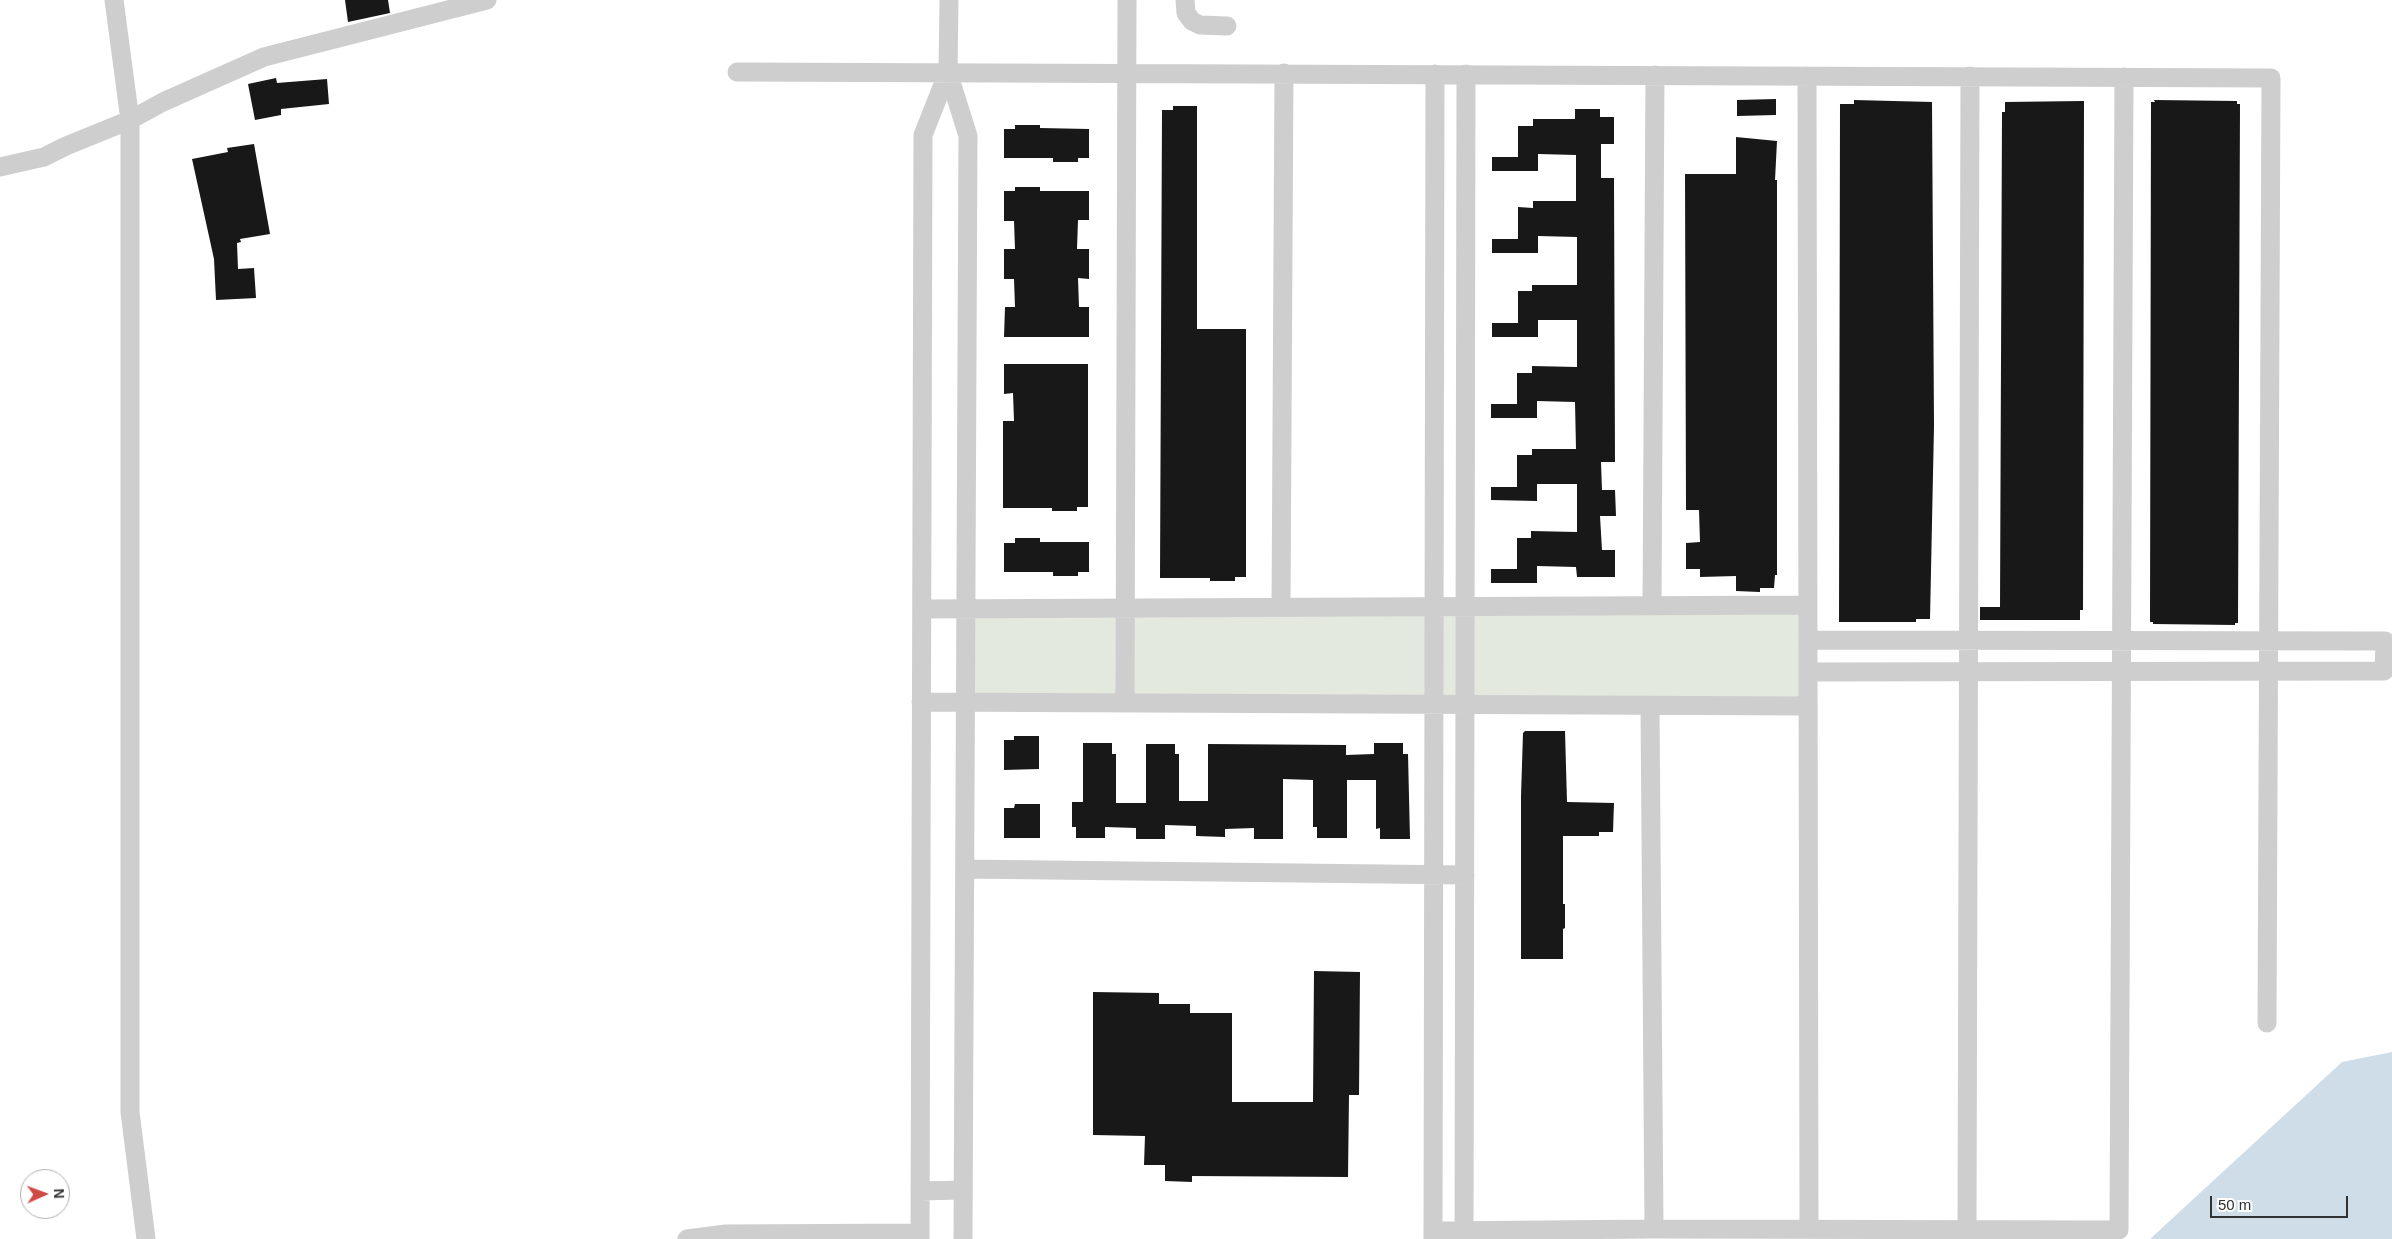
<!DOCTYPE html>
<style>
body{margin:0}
#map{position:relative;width:2392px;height:1239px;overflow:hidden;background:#fff;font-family:Helvetica,sans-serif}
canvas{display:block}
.north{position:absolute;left:20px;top:1169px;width:50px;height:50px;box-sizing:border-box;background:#fff;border:1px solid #adadad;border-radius:50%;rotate:88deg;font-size:14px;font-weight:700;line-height:20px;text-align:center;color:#313131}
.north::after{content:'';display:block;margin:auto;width:18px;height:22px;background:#d24a48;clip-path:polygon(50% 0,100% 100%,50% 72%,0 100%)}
.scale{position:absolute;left:2210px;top:1196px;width:138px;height:22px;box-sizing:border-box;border:2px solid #313131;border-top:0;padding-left:6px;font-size:15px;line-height:18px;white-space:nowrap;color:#313131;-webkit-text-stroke:4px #fff;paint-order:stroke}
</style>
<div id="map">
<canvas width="2392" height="1239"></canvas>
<div class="north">N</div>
<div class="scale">50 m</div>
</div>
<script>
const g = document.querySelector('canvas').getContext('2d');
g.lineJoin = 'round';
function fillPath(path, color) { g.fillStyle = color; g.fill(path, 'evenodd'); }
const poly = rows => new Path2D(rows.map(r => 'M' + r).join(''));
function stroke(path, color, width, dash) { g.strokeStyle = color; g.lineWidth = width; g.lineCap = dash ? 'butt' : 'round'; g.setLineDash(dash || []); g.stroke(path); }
const green = poly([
 [1808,605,1808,706,965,702,965,609]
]);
const water = poly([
 [2392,1052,2392,1239,2150,1239,2342,1062]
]);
const building = poly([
 [345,0,388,0,390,13,348,22],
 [276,78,277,83,327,79,329,104,281,109,281,115,255,120,248,84],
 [1776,99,1776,115,1737,116,1737,100],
 [1854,100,1932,102,1934,426,1930,619,1916,619,1916,622,1839,622,1840,104,1854,104],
 [2154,100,2237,101,2237,104,2240,104,2238,623,2235,623,2235,625,2153,624,2153,622,2150,622,2151,102,2155,102],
 [2084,101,2083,610,2080,610,2080,620,1980,620,1980,607,2000,607,2002,112,2005,112,2005,102],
 [1173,106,1197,106,1197,329,1246,329,1246,577,1235,577,1235,581,1210,581,1210,578,1160,578,1162,110,1173,110],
 [1575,109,1600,109,1600,117,1614,117,1614,144,1601,144,1601,178,1614,178,1615,462,1601,462,1602,490,1615,490,1616,516,1600,516,1602,550,1615,550,1615,577,1577,577,1576,567,1537,566,1537,583,1491,583,1491,569,1517,569,1517,538,1531,538,1531,531,1577,532,1577,484,1537,484,1537,501,1491,500,1491,487,1517,487,1517,455,1532,455,1532,449,1576,449,1575,402,1537,401,1537,418,1491,418,1491,404,1517,404,1517,373,1532,373,1532,366,1577,367,1577,320,1538,320,1538,337,1492,337,1492,323,1518,323,1518,291,1532,291,1532,285,1577,285,1577,237,1538,236,1538,253,1492,253,1492,239,1518,239,1518,207,1533,208,1533,201,1576,201,1576,155,1538,154,1538,171,1492,171,1492,157,1518,157,1518,126,1533,126,1533,119,1575,119],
 [1015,125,1040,125,1040,128,1089,129,1089,158,1078,158,1078,162,1053,162,1053,158,1004,158,1004,129,1015,129],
 [1736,137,1777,141,1775,180,1777,180,1777,575,1775,575,1774,588,1760,588,1760,592,1736,591,1736,576,1700,577,1700,569,1686,569,1686,543,1700,542,1699,510,1686,510,1685,174,1736,174],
 [254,144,270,234,240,239,241,242,237,243,238,269,254,268,256,298,216,300,214,259,192,159,228,152,227,148],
 [1015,187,1040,187,1040,191,1089,191,1089,220,1078,220,1077,249,1089,249,1089,279,1078,278,1079,307,1089,307,1089,337,1004,337,1005,307,1015,307,1014,279,1004,279,1004,249,1015,249,1014,221,1004,221,1004,191,1015,191],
 [1004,364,1088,364,1088,507,1077,507,1077,511,1052,511,1052,508,1003,508,1003,421,1014,421,1013,393,1004,394],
 [1015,538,1040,538,1040,542,1089,542,1089,572,1078,572,1078,576,1053,576,1053,572,1004,572,1004,543,1015,543],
 [1525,731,1565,731,1567,802,1614,803,1613,832,1599,832,1599,836,1563,836,1563,904,1565,904,1565,928,1563,929,1563,959,1521,959,1521,796,1523,733],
 [1014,736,1039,736,1039,769,1004,770,1004,740,1014,740],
 [1083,743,1112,743,1112,754,1116,754,1116,803,1146,803,1146,744,1175,744,1175,754,1179,754,1179,801,1208,801,1208,744,1346,745,1346,755,1374,754,1374,743,1403,743,1403,754,1408,754,1410,839,1380,839,1380,828,1376,829,1376,780,1347,780,1347,838,1317,838,1317,827,1313,827,1313,780,1283,779,1283,839,1254,839,1254,828,1225,829,1225,837,1196,836,1196,826,1165,825,1165,839,1136,839,1136,828,1105,827,1105,838,1076,838,1076,827,1072,827,1072,802,1083,802],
 [1015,804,1040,804,1040,838,1004,838,1004,808,1014,808],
 [1314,971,1360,972,1359,1095,1349,1095,1348,1177,1192,1176,1192,1182,1165,1181,1165,1165,1144,1165,1145,1136,1093,1135,1093,992,1159,993,1159,1004,1190,1004,1190,1013,1232,1013,1232,1102,1313,1102]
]);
const minor = poly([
 [114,0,130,120,130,1112,146,1239],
 [949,0,948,72,968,136,963,1239],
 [1185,0,1186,13,1192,21,1200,25,1227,26],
 [737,72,2271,78,2267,1023],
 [1807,76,1809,1229],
 [0,167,44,157,66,146,130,120,163,102,264,57,487,0],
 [1652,606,1655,75],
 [1281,607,1284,73],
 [922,609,1808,605],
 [1808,672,2384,671,2385,641,1808,640],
 [921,702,1808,706],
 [1125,703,1127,0],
 [1650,706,1654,1229],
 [965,869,1465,875],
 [920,1191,962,1190],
 [1967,1230,1970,76],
 [1433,1231,1654,1229,2119,1230,2124,77],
 [687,1239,726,1234,919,1233],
 [920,1239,923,135,948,72],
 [1433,1239,1435,74],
 [1464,1239,1466,74]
]);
fillPath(green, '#e3e9de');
fillPath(water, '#cfdde9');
fillPath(building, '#181818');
stroke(minor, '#cecece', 19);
</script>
